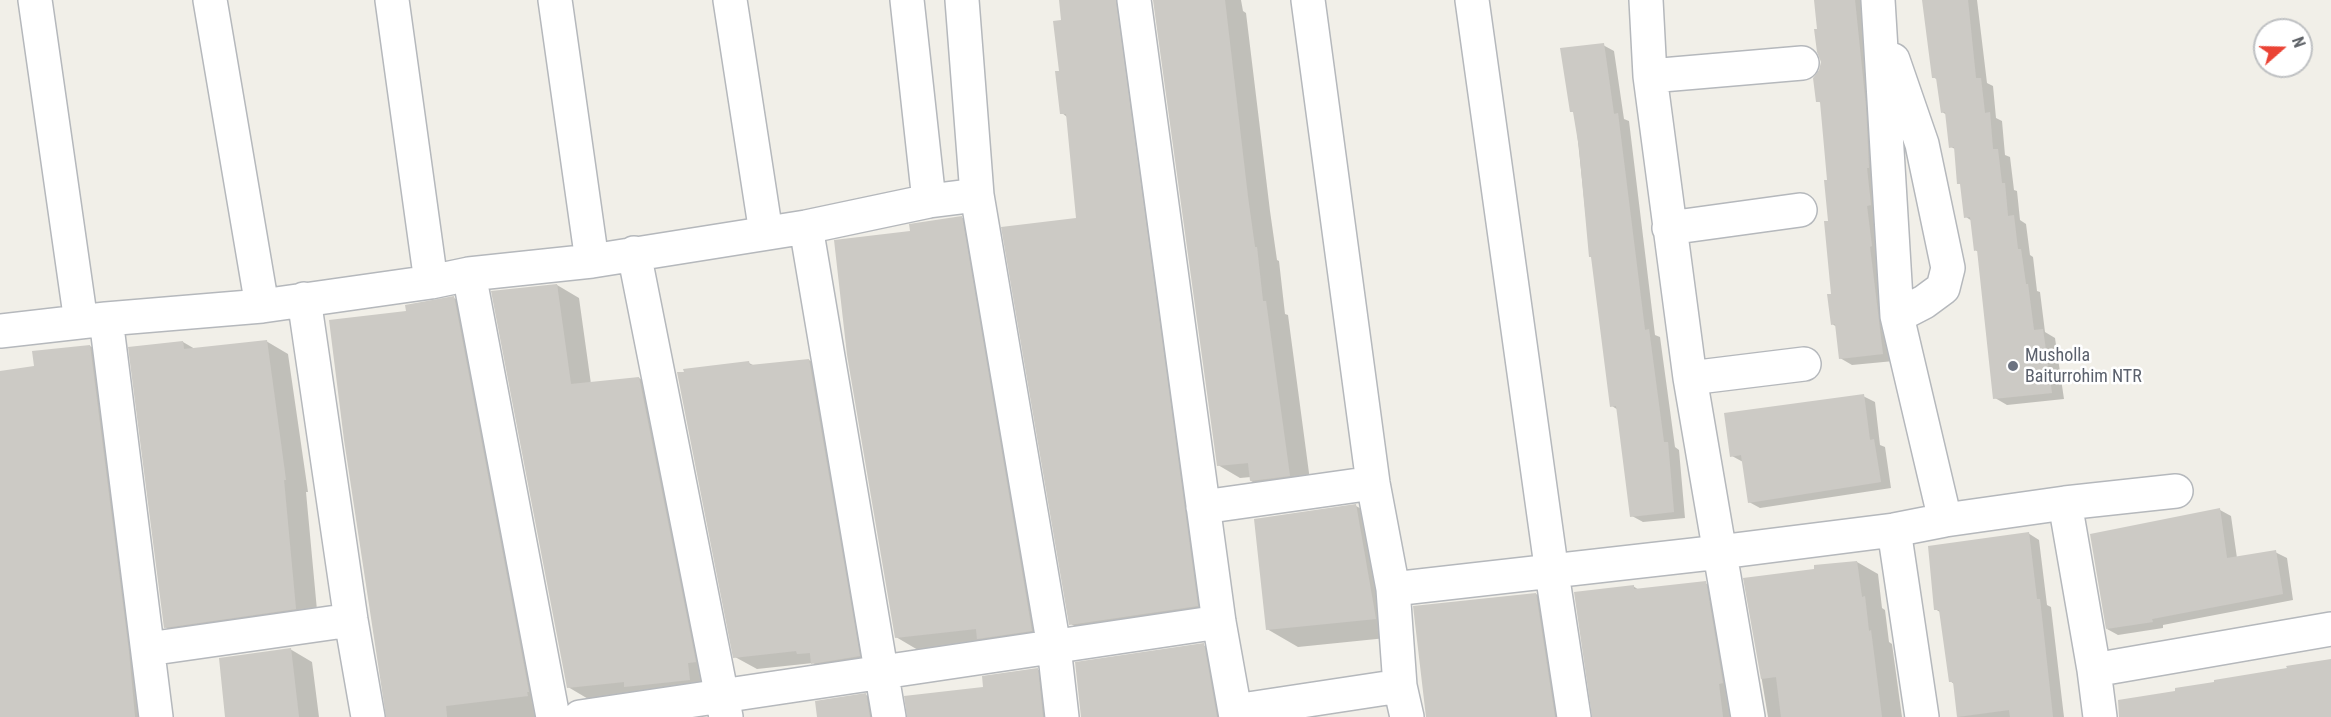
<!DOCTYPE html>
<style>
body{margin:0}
#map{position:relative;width:2331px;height:717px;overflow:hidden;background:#f1efe8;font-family:"Roboto Condensed",sans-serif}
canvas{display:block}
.north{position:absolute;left:2253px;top:18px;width:60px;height:60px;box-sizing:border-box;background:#fff;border:2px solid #bfc1c3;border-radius:50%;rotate:70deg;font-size:16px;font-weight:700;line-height:24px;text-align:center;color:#5f6368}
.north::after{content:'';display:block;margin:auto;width:21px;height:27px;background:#ea4335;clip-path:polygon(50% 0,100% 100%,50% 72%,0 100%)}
</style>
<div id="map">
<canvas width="2331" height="717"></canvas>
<div class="north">N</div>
</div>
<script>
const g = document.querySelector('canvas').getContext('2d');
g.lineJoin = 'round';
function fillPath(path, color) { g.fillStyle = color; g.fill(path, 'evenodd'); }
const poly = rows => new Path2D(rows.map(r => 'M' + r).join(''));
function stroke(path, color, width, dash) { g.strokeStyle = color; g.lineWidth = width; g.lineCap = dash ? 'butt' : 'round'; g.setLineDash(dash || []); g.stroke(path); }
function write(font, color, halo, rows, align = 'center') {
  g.font = font + ' "Roboto Condensed",sans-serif'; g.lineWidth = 5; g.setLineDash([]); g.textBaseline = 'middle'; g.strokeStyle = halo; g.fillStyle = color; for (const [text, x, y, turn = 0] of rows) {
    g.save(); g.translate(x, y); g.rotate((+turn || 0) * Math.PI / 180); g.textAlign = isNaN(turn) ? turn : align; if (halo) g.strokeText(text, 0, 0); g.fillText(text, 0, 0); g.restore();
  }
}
const shadow = poly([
 [1060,0,1142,0,1219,618,1093,637,1071,624,1078,219,1067,117,1062,113,1063,21],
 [1154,0,1241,0,1243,11,1246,13,1270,211,1277,260,1279,261,1285,314,1288,315,1311,488,1273,493,1251,481,1251,477,1240,478,1218,465],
 [1815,0,1869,0,1894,361,1852,365,1840,358,1837,327,1832,324,1829,181,1821,103,1818,101,1822,62],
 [1923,0,1977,0,1987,83,1993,86,1996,118,2002,121,2005,155,2010,157,2014,190,2017,191,2020,220,2026,224,2030,255,2033,257,2037,291,2040,292,2045,332,2055,338,2064,399,2007,405,1995,398,1979,252,1975,250,1972,221,1966,217,1955,149,1951,147,1947,115,1942,112,1938,80,1933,77],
 [1603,45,1614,51,1624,119,1629,121,1655,335,1660,337,1675,447,1679,450,1685,518,1643,522,1632,516,1618,410,1612,406,1593,257,1590,256,1575,113,1571,111],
 [961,217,983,230,1053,643,986,642,918,650,896,637,912,232],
 [557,285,579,298,591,384,639,378,661,391,712,694,590,700,568,687],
 [454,298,475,310,549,717,388,717,408,312],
 [266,341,288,354,308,492,306,492,318,621,187,640,165,627,183,342,195,349],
 [90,346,112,359,155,717,0,717,0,372,35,368],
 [809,360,831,373,881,668,834,675,813,663,757,669,735,657,749,363,755,366],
 [1863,396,1875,402,1880,445,1885,447,1891,488,1760,508,1749,502,1743,462,1732,456],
 [1356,506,1387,523,1406,636,1298,647,1267,629],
 [2220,510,2231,516,2237,558,2275,552,2287,558,2293,600,2163,625,2163,628,2118,635,2107,629],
 [2028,533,2039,540,2047,605,2051,607,2064,717,1958,717,1954,684,1950,681,1940,612,1935,609],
 [1857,562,1878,574,1882,608,1885,610,1889,642,1892,644,1902,717,1768,717,1745,579,1816,571],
 [1705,583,1726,595,1747,717,1594,717,1633,586,1639,590],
 [1536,594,1557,606,1573,717,1427,717],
 [1203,645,1224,657,1235,717,1082,717],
 [290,649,312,662,319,717,227,717],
 [1037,669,1058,681,1062,717,908,717],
 [866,695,887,707,888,717,819,717]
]);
const building = poly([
 [1059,0,1116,0,1198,606,1069,625,1001,227,1076,218,1066,114,1060,114,1055,71,1059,71,1053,21,1061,20],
 [1153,0,1225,0,1248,197,1255,247,1257,247,1263,301,1266,301,1290,476,1250,481,1248,463,1217,466],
 [1814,0,1855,0,1866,107,1869,168,1867,168,1871,205,1867,206,1872,246,1870,247,1883,354,1839,359,1835,324,1831,325,1827,294,1831,294,1824,221,1828,221,1824,180,1827,180,1820,102,1816,102,1813,78,1819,70,1821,62,1817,52,1814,29,1817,29],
 [1922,0,1968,0,1976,78,1981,78,1985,113,1990,112,1993,149,1998,149,2002,183,2005,183,2008,216,2014,215,2018,249,2021,249,2026,284,2028,284,2034,330,2043,329,2052,393,1993,399,1977,250,1974,251,1970,217,1964,218,1960,184,1957,184,1954,147,1949,148,1945,112,1941,113,1936,78,1932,78],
 [1604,43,1614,114,1618,113,1645,330,1649,329,1664,442,1668,442,1674,512,1630,517,1616,406,1610,407,1591,257,1589,257,1579,148,1573,112,1570,112,1560,48],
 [962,216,1032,631,977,639,976,629,895,638,847,355,834,240,910,231,909,224],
 [557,284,571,384,639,377,696,662,688,663,690,680,624,687,624,682,567,688,491,291],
 [454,296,529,692,527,692,528,696,446,706,447,717,386,717,344,440,329,320,406,311,405,305],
 [267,340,286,480,284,480,296,609,164,628,128,347,183,341,184,349],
 [90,345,129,652,135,717,0,717,0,371,34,366,32,351],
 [809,359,860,656,811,664,810,653,797,654,796,651,733,658,677,372,684,372,683,369,749,361,750,365],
 [1864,394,1870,440,1874,439,1881,482,1748,503,1741,455,1730,457,1724,413],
 [1356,504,1376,619,1266,630,1254,519],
 [2220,508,2227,558,2276,550,2283,594,2152,619,2153,622,2106,629,2090,534],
 [2029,532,2037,599,2040,599,2053,717,2010,717,2009,710,1957,717,1953,682,1949,682,1939,610,1934,610,1928,546],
 [1857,561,1862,597,1865,596,1869,631,1871,630,1882,717,1781,717,1776,677,1761,679,1743,578,1814,569,1814,565],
 [1706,581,1723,683,1719,684,1723,717,1592,717,1574,592,1634,585,1634,589],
 [1536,593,1555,717,1426,717,1413,606],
 [1204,643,1217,717,1081,717,1075,662],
 [291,648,299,717,225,717,219,658],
 [2331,659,2331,717,2119,717,2118,700,2175,691,2175,688,2214,682,2214,680,2287,668,2286,666],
 [1038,668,1043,717,907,717,904,696,983,687,982,676],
 [866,693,870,717,817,717,815,701]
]);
const minor = poly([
 [35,0,81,322],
 [210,0,262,306],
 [392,0,431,282],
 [555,0,592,261],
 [730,0,766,233],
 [907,0,929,201],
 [962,0,977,195,1054,647,1062,717],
 [1134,0,1219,622,1236,717],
 [1308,0,1373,483,1393,589,1400,686,1407,717],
 [1472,0,1552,573,1574,717],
 [1646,0,1650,76,1690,378,1748,717],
 [1878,0,1897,316,1945,520],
 [1893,60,1922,144,1948,268,1943,288,1924,302,1897,316],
 [1650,76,1802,63],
 [806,227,889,717],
 [1669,228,1800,210],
 [634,253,726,717],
 [469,274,553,717],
 [304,299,351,620,368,717],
 [106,319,156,717],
 [0,331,106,319,262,306,431,282,469,274,592,261,806,227,929,201,977,195],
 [1690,378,1804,364],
 [2065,503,2094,670,2100,717],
 [1203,507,1373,483],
 [1894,530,1922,717],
 [1393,589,1720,552,1894,530,1945,520,2065,503,2176,491],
 [148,649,351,620],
 [2094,670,2331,629],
 [1235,711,1400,686],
 [580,717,1219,622]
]);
const markers = [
 [2013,366,6,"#6b7280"]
];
const worshipNames = [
 ["Musholla",2025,356],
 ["Baiturrohim NTR",2025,377]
];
fillPath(shadow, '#0003');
fillPath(building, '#cccac5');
stroke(minor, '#b5b8bc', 36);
stroke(minor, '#fff', 33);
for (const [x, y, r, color] of markers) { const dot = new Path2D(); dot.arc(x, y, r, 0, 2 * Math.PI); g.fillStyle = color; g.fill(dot); stroke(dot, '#fff', 2); }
write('18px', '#5b616d', '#fff', worshipNames, 'left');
</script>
